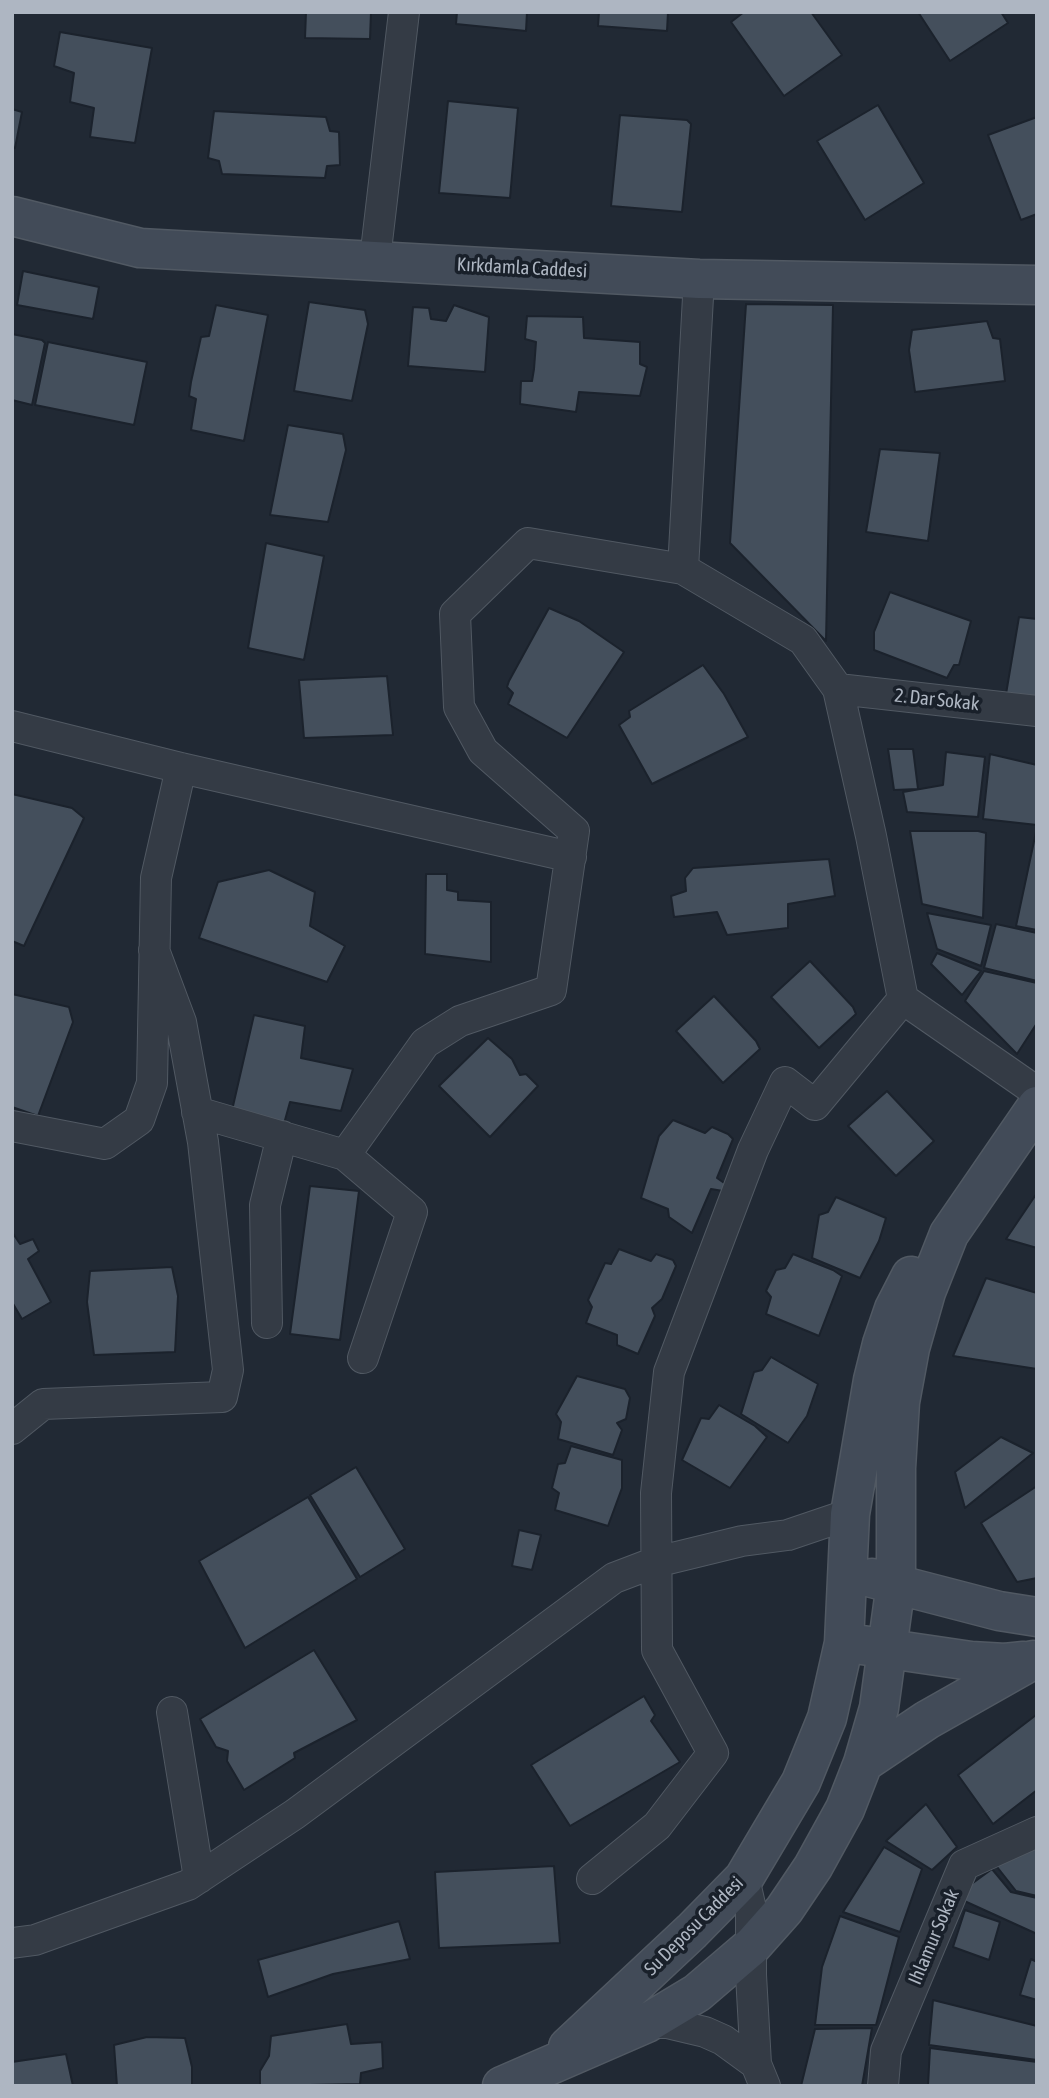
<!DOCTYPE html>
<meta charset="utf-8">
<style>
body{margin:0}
#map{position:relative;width:1049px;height:2098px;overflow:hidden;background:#212934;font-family:"Asap Condensed",sans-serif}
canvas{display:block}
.frame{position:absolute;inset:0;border:14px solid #aeb6c2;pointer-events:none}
</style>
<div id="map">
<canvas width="1049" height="2098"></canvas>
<div class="frame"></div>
</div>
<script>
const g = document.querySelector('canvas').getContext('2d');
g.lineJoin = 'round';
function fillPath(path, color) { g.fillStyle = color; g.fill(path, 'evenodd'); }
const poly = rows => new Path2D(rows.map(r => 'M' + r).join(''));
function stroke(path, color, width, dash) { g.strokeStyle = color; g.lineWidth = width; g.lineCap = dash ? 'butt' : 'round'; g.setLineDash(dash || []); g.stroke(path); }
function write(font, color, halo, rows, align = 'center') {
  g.font = font + ' "Asap Condensed",sans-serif'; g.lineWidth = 7; g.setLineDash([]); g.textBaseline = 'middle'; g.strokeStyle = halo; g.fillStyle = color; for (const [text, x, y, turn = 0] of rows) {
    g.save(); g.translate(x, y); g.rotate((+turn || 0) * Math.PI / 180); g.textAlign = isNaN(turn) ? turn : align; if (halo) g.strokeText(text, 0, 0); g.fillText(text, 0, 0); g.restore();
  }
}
const building = poly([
 [306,12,371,12,370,39,305,38,306,12],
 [457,12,527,12,526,31,456,24,457,12],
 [599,12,668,12,667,31,598,26,599,12],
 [744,12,811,12,842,55,784,96,731,22,744,12],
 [918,12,1001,12,1008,23,950,61,918,12],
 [60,32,152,48,135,143,90,137,94,108,70,102,74,73,54,66,60,32],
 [448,101,518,108,510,198,439,193,448,101],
 [878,105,924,183,865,220,817,141,878,105],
 [12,109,22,112,15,148,12,147,12,109],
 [214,111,326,117,330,131,339,132,340,165,327,166,325,178,222,174,219,161,208,158,214,111],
 [620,115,687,120,691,124,682,212,611,206,620,115],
 [1037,117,1037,214,1021,220,988,135,1037,117],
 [23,271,99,287,93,319,17,305,23,271],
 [309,302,365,310,368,324,352,401,294,391,309,302],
 [746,304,833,305,826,641,730,543,746,304],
 [216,305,268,315,244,441,191,430,196,399,189,396,191,382,201,337,209,336,216,305],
 [454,305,489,317,485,372,408,366,413,307,429,308,431,319,446,321,454,305],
 [527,316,583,317,584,338,640,342,640,364,647,367,640,396,579,392,576,412,520,404,521,381,532,381,534,369,536,342,525,339,527,316],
 [987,321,993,338,1000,339,1005,381,915,392,909,350,912,330,987,321],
 [12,334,42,340,45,343,32,405,12,400,12,334],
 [48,342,147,362,134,425,35,405,48,342],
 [288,425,343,434,346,450,328,522,270,515,288,425],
 [880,449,940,453,928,541,866,532,880,449],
 [266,543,324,556,304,660,248,648,266,543],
 [890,592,971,621,959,665,954,665,947,678,874,650,874,632,890,592],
 [549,608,579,621,624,652,567,738,508,704,513,693,507,687,509,681,549,608],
 [1019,617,1037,619,1037,705,1006,694,1019,617],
 [703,665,724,694,748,737,652,784,619,725,630,717,629,711,703,665],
 [387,676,393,735,304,738,299,680,387,676],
 [888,749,913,749,918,789,894,790,888,749],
 [946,752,985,757,978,817,907,812,903,792,943,785,946,752],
 [990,754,1037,765,1037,825,983,819,990,754],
 [12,794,72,808,84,818,24,946,12,941,12,794],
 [910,831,978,831,986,833,983,918,922,904,910,831],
 [1036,832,1037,832,1037,930,1016,926,1036,832],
 [829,859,835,896,788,904,788,928,727,935,717,912,674,917,671,896,686,891,685,878,693,868,829,859],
 [269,870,315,892,310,926,345,946,327,982,199,938,218,882,269,870],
 [426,874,447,874,447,890,458,892,458,900,491,902,491,962,425,954,426,874],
 [927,913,991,925,981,966,937,949,927,913],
 [996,924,1037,933,1037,981,984,968,996,924],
 [937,953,981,971,962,995,931,964,937,953],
 [810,961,853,1007,856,1014,819,1048,771,997,810,961],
 [984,971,1037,983,1037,1023,1017,1054,965,1001,984,971],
 [12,994,69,1007,73,1022,38,1116,12,1107,12,994],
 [714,996,756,1041,760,1049,723,1083,676,1031,714,996],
 [254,1015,305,1026,301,1058,353,1069,341,1111,290,1102,282,1131,230,1119,254,1015],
 [488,1038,512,1059,520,1075,526,1074,538,1086,490,1137,439,1086,488,1038],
 [887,1091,934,1141,896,1176,848,1126,887,1091],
 [673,1120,705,1133,712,1127,728,1134,733,1139,717,1178,727,1185,723,1191,711,1189,692,1233,669,1217,668,1209,641,1198,659,1136,673,1120],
 [310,1186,359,1191,340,1340,290,1334,310,1186],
 [1037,1193,1037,1248,1006,1239,1037,1193],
 [836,1197,886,1218,879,1241,860,1278,812,1258,819,1215,828,1212,836,1197],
 [12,1232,20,1244,33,1239,39,1251,28,1259,51,1302,22,1319,12,1302,12,1232],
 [619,1249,651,1261,656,1254,673,1260,676,1266,662,1299,652,1308,655,1316,638,1354,617,1345,617,1335,586,1323,592,1307,588,1300,605,1263,611,1264,619,1249],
 [793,1254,833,1270,842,1276,819,1336,766,1314,771,1297,766,1291,776,1270,785,1268,793,1254],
 [172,1267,178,1296,175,1352,94,1355,87,1302,90,1271,172,1267],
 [986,1278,1037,1293,1037,1369,953,1356,986,1278],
 [771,1357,818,1384,807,1416,788,1443,741,1414,754,1372,762,1370,771,1357],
 [577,1376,625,1389,630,1398,626,1419,617,1423,622,1430,613,1455,558,1439,561,1422,556,1414,577,1376],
 [719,1405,755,1426,767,1437,730,1488,682,1460,701,1418,709,1419,719,1405],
 [1001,1437,1033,1453,965,1508,955,1472,1001,1437],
 [571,1446,622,1460,622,1488,608,1526,555,1510,559,1493,552,1488,558,1464,565,1463,571,1446],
 [356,1467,405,1549,360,1577,310,1495,356,1467],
 [1037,1486,1037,1578,1017,1582,981,1523,1037,1486],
 [308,1497,357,1579,245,1648,199,1561,308,1497],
 [519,1530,541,1535,532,1570,512,1566,519,1530],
 [314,1650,357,1720,294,1753,295,1758,244,1790,227,1761,228,1751,216,1747,200,1719,314,1650],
 [644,1696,655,1715,651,1721,680,1762,570,1826,531,1765,644,1696],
 [1036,1715,1037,1790,993,1824,958,1775,1036,1715],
 [926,1804,957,1847,932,1870,886,1841,926,1804],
 [1037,1844,1037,1896,1016,1891,994,1863,1037,1844],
 [884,1847,922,1869,900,1932,843,1912,884,1847],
 [554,1866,560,1943,439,1948,435,1872,554,1866],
 [992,1869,1011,1892,1037,1898,1037,1934,960,1899,966,1888,992,1869],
 [965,1910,1000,1922,989,1960,953,1947,965,1910],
 [840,1916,899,1937,876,2025,815,2025,822,1967,840,1916],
 [399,1921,410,1959,333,1974,268,1997,258,1960,399,1921],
 [1031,1959,1037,1962,1037,2000,1020,1995,1031,1959],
 [933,2000,1037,2026,1037,2060,929,2045,933,2000],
 [347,2024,351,2044,382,2042,383,2068,361,2073,360,2084,260,2086,260,2071,269,2056,271,2036,347,2024],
 [872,2028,862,2086,801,2086,815,2029,872,2028],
 [147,2037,185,2038,192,2067,192,2086,117,2086,114,2045,147,2037],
 [930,2048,1037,2062,1037,2086,928,2086,930,2048],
 [66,2054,73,2086,12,2086,12,2062,66,2054]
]);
const street = poly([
 [375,259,404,12],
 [683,569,699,279],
 [838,689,1037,711],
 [12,726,181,768,571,857],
 [197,1112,345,1155,412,1212,363,1358],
 [12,1126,105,1144,139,1120,152,1083,156,878,181,768],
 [345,1155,425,1043,460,1021,551,990,574,831,483,751,459,707,455,614,528,543,683,569,803,640,838,689,871,836,903,999,1037,1092],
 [267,1323,265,1205,282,1136],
 [12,1429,43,1404,222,1397,228,1370,203,1142,181,1022,154,950],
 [172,1712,199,1878],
 [744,1878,751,1909,751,1975,756,2064,765,2086],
 [592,1879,657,1826,713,1753,657,1650,656,1493,669,1372,753,1150,785,1082,815,1105,903,999],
 [12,1943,35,1940,188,1885,295,1814,614,1578,656,1562,742,1541,788,1535,850,1514],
 [647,2023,667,2023,705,2032,723,2040,756,2064],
 [883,2086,886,2051,964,1865,1037,1832]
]);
const secondary = poly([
 [12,216,140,248,699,279,1037,285],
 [872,1578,999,1611,1037,1617],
 [862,1645,971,1661,1005,1663,1024,1661],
 [863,1763,927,1720,1033,1660],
 [568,2047,692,1931,744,1878,801,1782,827,1718,844,1643,850,1514,873,1380,882,1344,894,1309,911,1276],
 [502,2086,647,2023,697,1993,752,1946,784,1910,813,1867,845,1809,863,1763,879,1708,896,1583,896,1468,900,1402,910,1348,926,1292,949,1234,1037,1106]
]);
const streetNames = [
 ["Kırkdamla Caddesi",522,268,3],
 ["2. Dar Sokak",937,700,6],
 ["Su Deposu Caddesi",694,1926,-45],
 ["Ihlamur Sokak",934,1937,-67]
];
fillPath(building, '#444f5c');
stroke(building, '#1b222c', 2);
stroke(street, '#515963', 32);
stroke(secondary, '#515963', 41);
stroke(street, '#343b45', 30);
stroke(secondary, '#424b58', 38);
write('19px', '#aeb6c2', '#19202a', streetNames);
</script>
